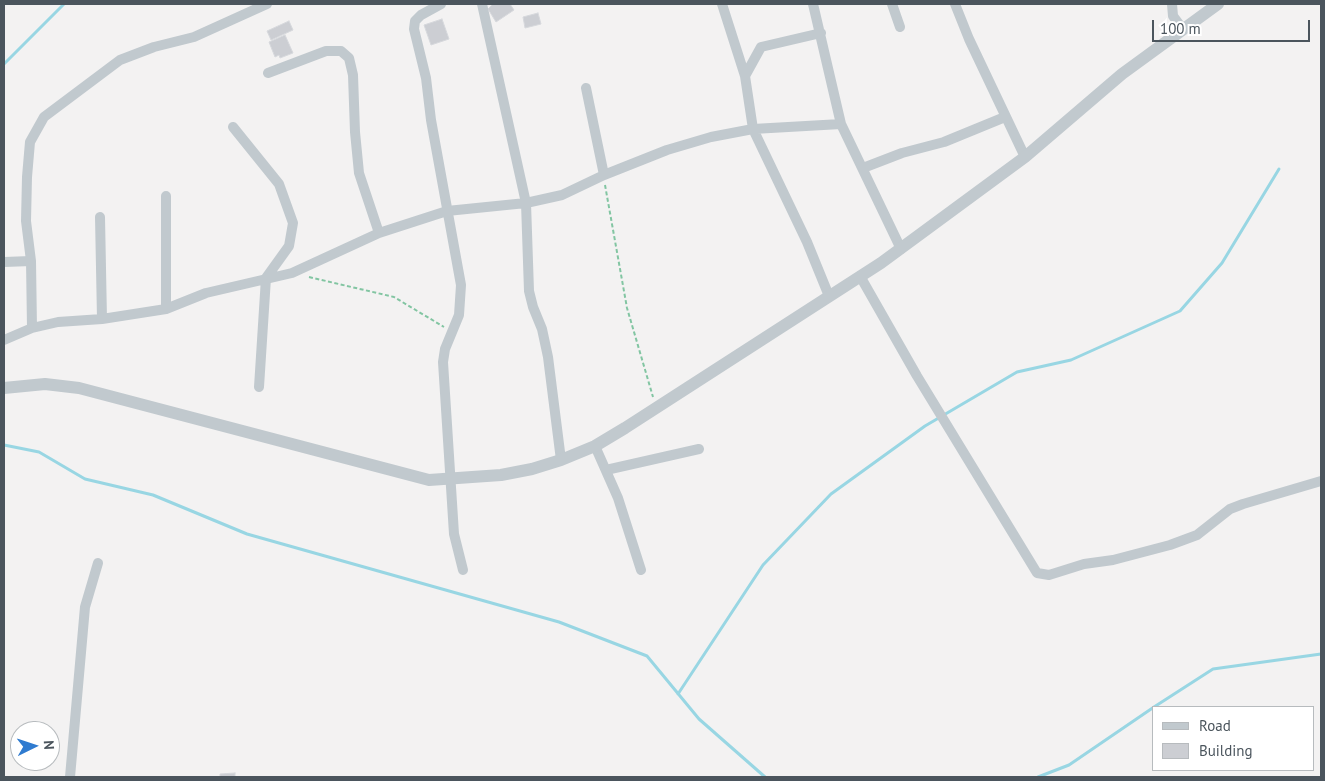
<!DOCTYPE html>
<style>
body{margin:0}
#map{position:relative;width:1325px;height:781px;overflow:hidden;background:#f3f2f2;font-family:"PT Sans",sans-serif}
canvas{display:block}
.frame{position:absolute;inset:0;border:5px solid #4b555d;pointer-events:none}
.legend{position:absolute;left:1152px;top:706px;width:162px;height:65px;box-sizing:border-box;background:#fff;border:1px solid #b7bbbe;margin:0;padding:6px 9px;list-style:none;font-size:15px;color:#4b555d}
.legend li{display:flex;align-items:center;gap:10px;height:25px}
.legend b{width:25px;border:1px solid #b7bbbe}
.north{position:absolute;left:10px;top:721px;width:50px;height:50px;box-sizing:border-box;background:#fff;border:1px solid #b7bbbe;border-radius:50%;rotate:86deg;font-size:14px;font-weight:700;line-height:20px;text-align:center;color:#4b555d}
.north::after{content:'';display:block;margin:auto;width:18px;height:22px;background:#2f7bd0;clip-path:polygon(50% 0,100% 100%,50% 72%,0 100%)}
.scale{position:absolute;left:1152px;top:20px;width:158px;height:22px;box-sizing:border-box;border:2px solid #4b555d;border-top:0;padding-left:6px;font-size:15px;line-height:18px;white-space:nowrap;color:#4b555d;-webkit-text-stroke:4px #fff;paint-order:stroke}
</style>
<div id="map">
<canvas width="1325" height="781"></canvas>
<div class="frame"></div>
<ul class="legend">
<li><b style="height:6px;background:#c1c9ce"></b>Road</li>
<li><b style="height:14px;background:#ccced3"></b>Building</li>
</ul>
<div class="north">N</div>
<div class="scale">100 m</div>
</div>
<script>
const g = document.querySelector('canvas').getContext('2d');
g.lineJoin = 'round';
const poly = rows => new Path2D(rows.map(r => 'M' + r).join(''));
function stroke(path, color, width, dash) { g.strokeStyle = color; g.lineWidth = width; g.lineCap = dash ? 'butt' : 'round'; g.setLineDash(dash || []); g.stroke(path); }
function fillPath(path, color) { g.fillStyle = color; g.fill(path, 'evenodd'); }
const stream = poly([
 [4,64,64,4],
 [4,445,39,452,85,479,153,495,247,534,559,622,647,656,699,719,765,777],
 [678,694,763,565,831,494,925,426,1017,372,1071,360,1180,311,1222,263,1279,169],
 [1154,707,1213,669,1321,654],
 [1038,777,1069,765,1154,707]
]);
const building = poly([
 [493,4,510,4,514,10,496,22,488,9,493,4],
 [538,13,541,24,525,28,523,17,538,13],
 [442,19,449,39,431,45,424,25,442,19],
 [289,21,293,30,271,40,267,31,289,21],
 [285,35,293,53,280,58,279,55,275,57,269,42,285,35],
 [235,773,235,777,220,777,220,774,235,773]
]);
const path = poly([
 [605,185,627,308,653,397],
 [309,277,394,297,444,327]
]);
const minor = poly([
 [441,4,421,15,415,21,414,29,426,78,431,120,461,285,459,315,445,349,443,362,454,534,463,570],
 [482,4,526,203,529,291,533,307,542,329,548,357,561,460],
 [722,4,745,76,753,129,807,242,829,296],
 [813,4,841,124,901,249],
 [892,4,900,27],
 [955,4,969,39,1025,157],
 [1172,4,1173,16,1182,28],
 [268,73,326,51,341,51,349,58,353,75,355,132,359,173,379,233],
 [745,76,761,47,821,33],
 [586,88,604,175],
 [233,127,279,184,293,223,289,246,266,278,259,387],
 [863,168,902,153,944,142,1005,117],
 [166,196,166,309],
 [100,217,102,319],
 [4,262,31,261],
 [860,276,917,376,1037,573,1049,575,1084,564,1113,560,1170,545,1197,535,1230,509,1243,504,1321,481],
 [32,328,31,261,26,221,27,177,30,142,44,117,120,60,154,47,194,37,267,4],
 [4,340,32,328,58,322,102,319,166,309,206,293,292,273,379,233,447,211,526,203,562,195,604,175,667,150,711,137,753,129,841,124],
 [595,446,618,498,641,570],
 [606,470,699,449],
 [70,777,85,607,98,563]
]);
const tertiary = poly([
 [4,388,45,384,79,388,429,480,501,475,532,469,561,460,595,446,625,428,881,263,1025,157,1122,74,1218,4]
]);
stroke(stream, '#98d6e3', 3);
fillPath(building, '#ccced3');
stroke(building, '#d6d8dc', 1);
stroke(path, '#82c5a2', 2, [4, 2.5]);
stroke(minor, '#c1c9ce', 10);
stroke(tertiary, '#c1c9ce', 12);
</script>
